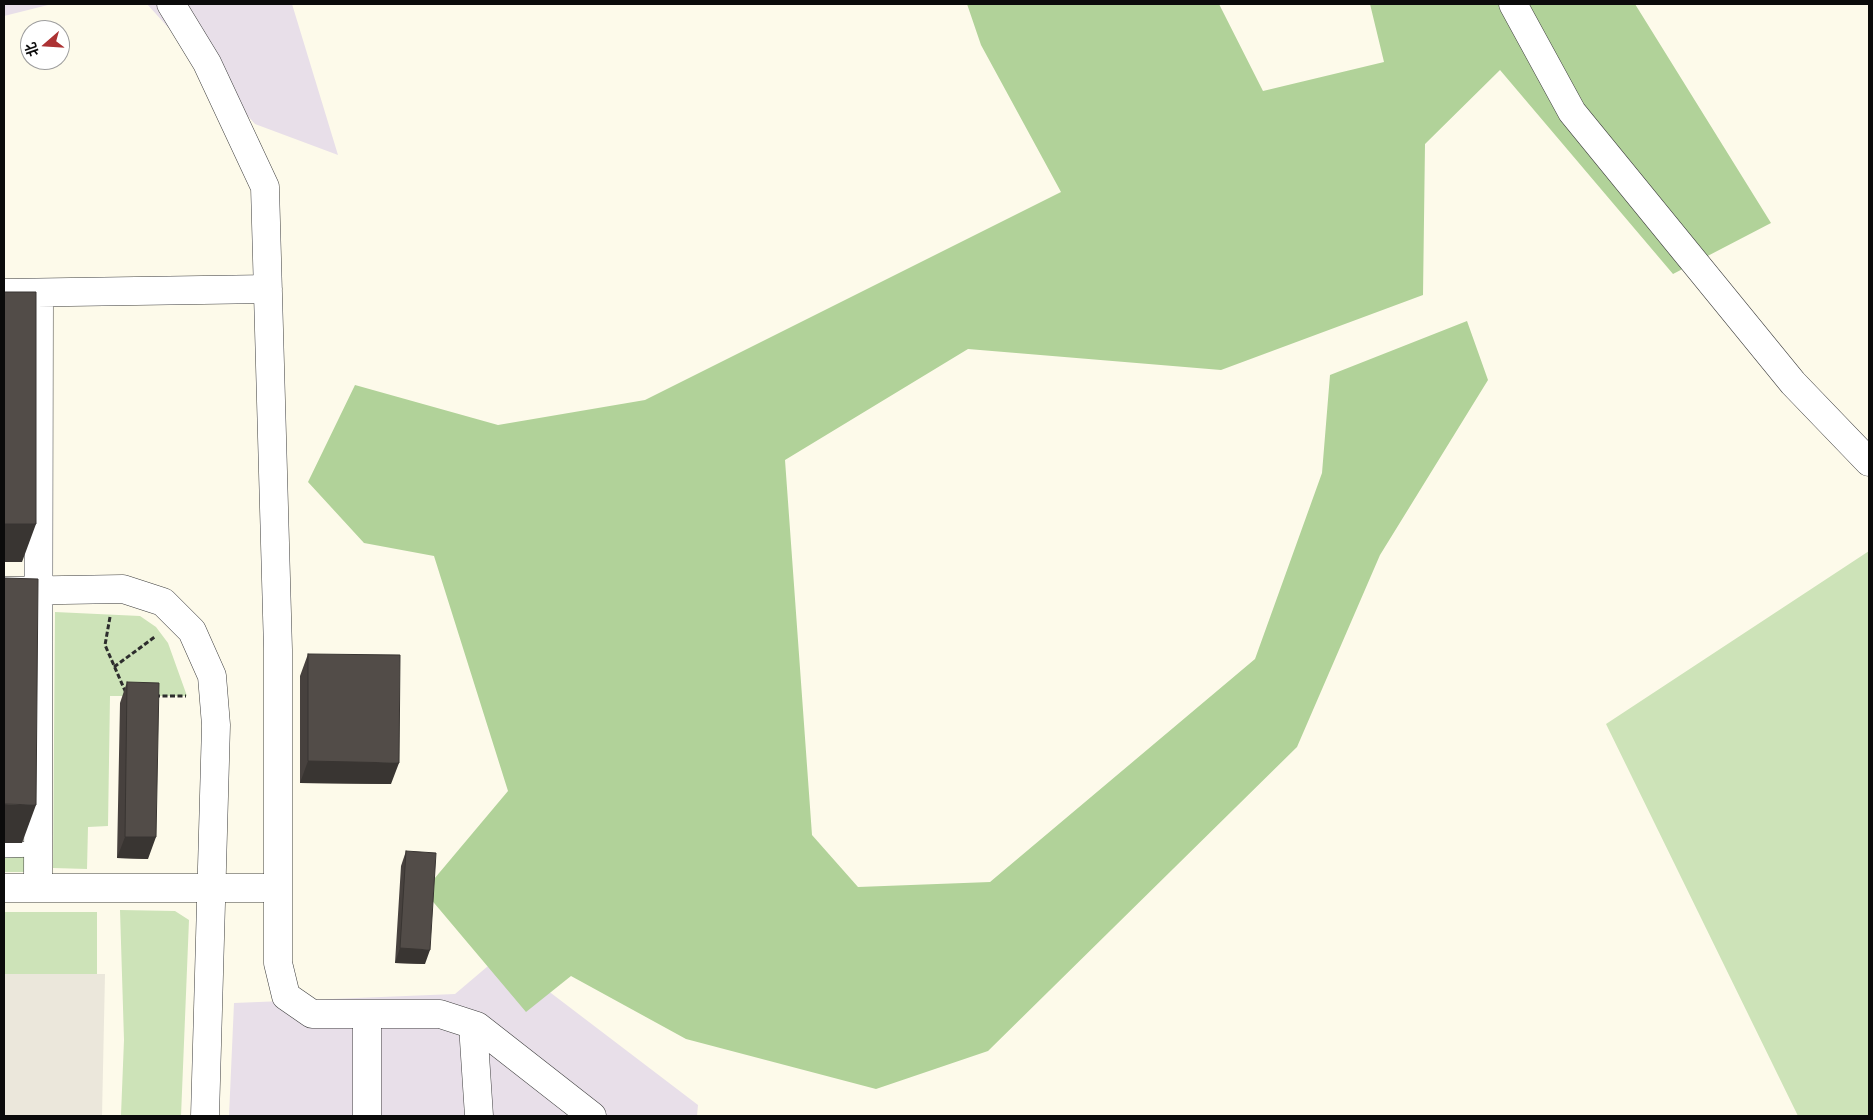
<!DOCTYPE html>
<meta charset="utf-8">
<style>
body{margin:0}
#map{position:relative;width:1873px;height:1120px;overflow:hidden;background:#fdfaea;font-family:"Roboto Serif","Noto Sans SC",serif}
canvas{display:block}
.frame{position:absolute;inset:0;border:5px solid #0b0b0b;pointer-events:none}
.north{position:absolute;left:20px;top:20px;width:50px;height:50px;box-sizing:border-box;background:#fff;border:1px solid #9d9d9d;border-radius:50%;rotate:251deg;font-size:14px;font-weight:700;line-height:20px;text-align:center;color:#0b0b0b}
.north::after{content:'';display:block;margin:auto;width:18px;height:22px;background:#ac3233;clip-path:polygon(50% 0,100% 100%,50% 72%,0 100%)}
</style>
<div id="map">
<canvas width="1873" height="1120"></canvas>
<div class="frame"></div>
<div class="north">北</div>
</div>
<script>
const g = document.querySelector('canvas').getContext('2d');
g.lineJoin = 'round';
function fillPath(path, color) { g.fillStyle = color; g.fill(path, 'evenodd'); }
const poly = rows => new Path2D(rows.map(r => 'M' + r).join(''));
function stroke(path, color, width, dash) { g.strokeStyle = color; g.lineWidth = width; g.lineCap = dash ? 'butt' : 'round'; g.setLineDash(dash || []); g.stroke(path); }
const industrial = poly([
 [4,4,52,4,4,16],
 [147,4,292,4,338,155,255,124],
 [501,955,698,1105,697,1116,229,1116,234,1003,455,994]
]);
const green = poly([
 [1869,551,1869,1116,1798,1116,1606,724],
 [55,612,140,616,156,627,168,643,187,696,110,696,108,826,88,827,87,869,53,868],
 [4,857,28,857,28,872,4,872],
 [120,910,175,911,189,920,181,1116,121,1115,124,1040],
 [4,912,97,912,97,974,4,974]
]);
const forest = poly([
 [967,4,1219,4,1263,91,1384,62,1370,4,1635,4,1771,223,1673,274,1500,70,1425,144,1423,295,1221,370,968,349,785,460,812,835,858,887,990,882,1255,659,1322,473,1330,375,1467,321,1488,380,1380,555,1297,747,988,1051,876,1089,686,1039,571,976,526,1012,424,891,508,791,434,556,364,543,308,482,355,385,498,425,645,400,1061,192,981,45]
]);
const plaza = poly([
 [4,974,105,974,102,1116,4,1116]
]);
const path = poly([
 [110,617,105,645,126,693],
 [114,667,156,636],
 [155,696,186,696]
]);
const lane = poly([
 [4,850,38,849]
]);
const street = poly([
 [171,4,207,63,265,187,278,650,278,963,286,996,312,1014,440,1014,477,1026,592,1116],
 [1513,4,1572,112,1793,383,1869,462],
 [4,293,268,289],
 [4,591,123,589,163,602,192,631,212,676,216,725,205,1116],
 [4,888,278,888],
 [38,888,39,293],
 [367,1014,367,1116],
 [473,1025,479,1116]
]);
const wall = poly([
 [308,654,391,784,300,783,300,676],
 [127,682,148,859,117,858,120,703],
 [406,851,425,964,395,963,401,866]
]);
const shadedWall = poly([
 [4,524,36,524,22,562,4,562],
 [308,761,399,763,391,784,300,783],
 [4,804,36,805,22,843,4,843],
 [125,837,156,837,148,859,117,858],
 [400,948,430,950,425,964,395,963]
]);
const building = poly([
 [4,292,36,292,36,524,4,524,4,292],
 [4,578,38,579,36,805,4,804,4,578],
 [308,654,400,655,399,763,308,761,308,654],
 [127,682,159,683,156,837,125,837,127,682],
 [406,851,436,853,430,950,400,948,406,851]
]);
fillPath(industrial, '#e8dfe9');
fillPath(green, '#cde3b8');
fillPath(forest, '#b1d299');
fillPath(plaza, '#ebe7db');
stroke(lane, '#3e3e3e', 16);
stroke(street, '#3e3e3e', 29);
stroke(path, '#2d2d2d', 3, [5, 2.5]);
stroke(lane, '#fff', 15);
stroke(street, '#fff', 28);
fillPath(wall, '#47413e');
fillPath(shadedWall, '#393532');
fillPath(building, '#524c48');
stroke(building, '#393532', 1);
</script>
